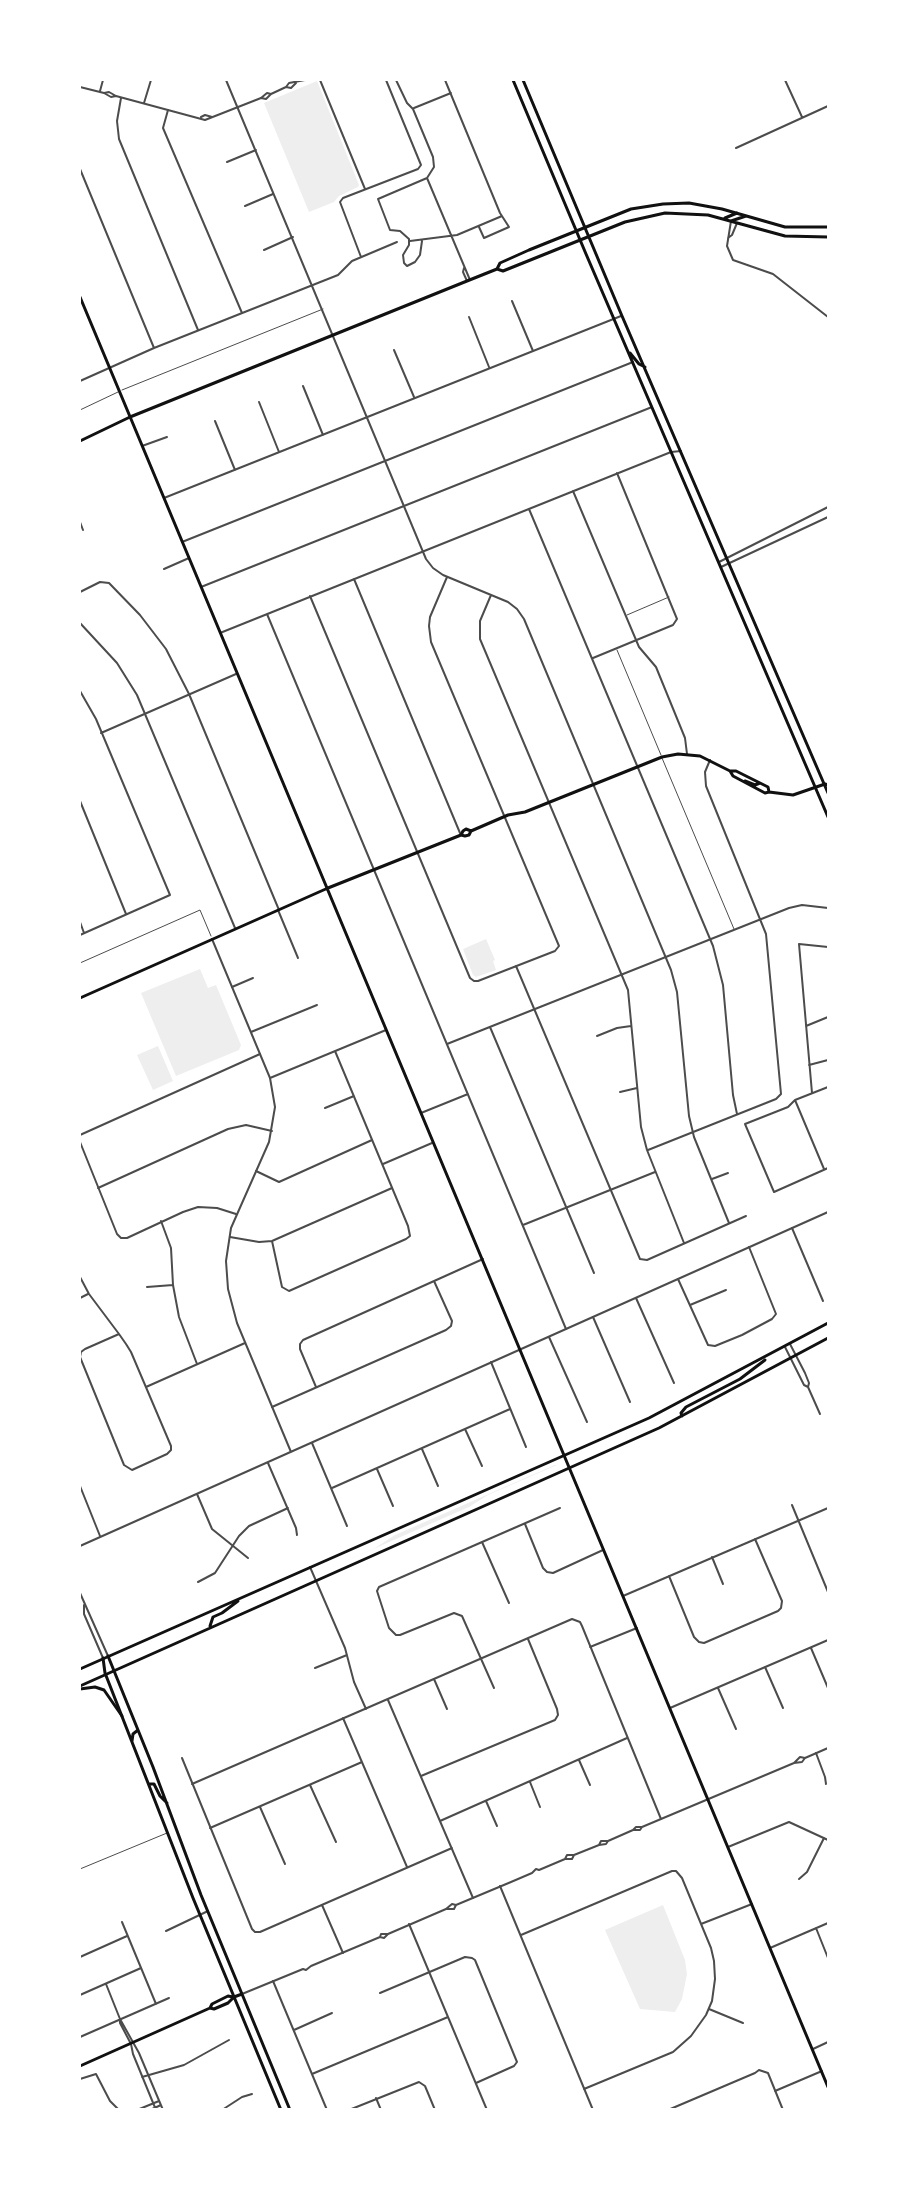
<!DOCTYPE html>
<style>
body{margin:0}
#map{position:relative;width:908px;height:2189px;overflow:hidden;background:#fff;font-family:Inter,sans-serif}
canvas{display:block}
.frame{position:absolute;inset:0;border:81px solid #fff;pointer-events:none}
</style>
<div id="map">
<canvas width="908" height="2189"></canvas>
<div class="frame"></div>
</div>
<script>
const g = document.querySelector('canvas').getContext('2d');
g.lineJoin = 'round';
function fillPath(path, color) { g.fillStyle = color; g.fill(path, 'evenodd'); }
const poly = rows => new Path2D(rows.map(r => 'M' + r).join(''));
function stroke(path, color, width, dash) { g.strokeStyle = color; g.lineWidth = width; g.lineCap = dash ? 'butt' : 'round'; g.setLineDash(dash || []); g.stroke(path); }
const green = poly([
 [317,81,359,185,358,187,339,196,334,202,309,212,264,103],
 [486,939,495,960,493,961,496,970,476,977,473,975,463,949],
 [200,969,208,988,216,985,241,1045,239,1050,176,1076,141,993],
 [158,1046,173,1081,153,1090,137,1055],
 [555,1465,557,1465,488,1495,469,1507,321,1572,375,1548,395,1535],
 [663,1905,685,1960,687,1974,682,1999,675,2012,640,2009,605,1930]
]);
const service = poly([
 [122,390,323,309],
 [80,410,118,392],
 [627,615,669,597],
 [617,650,661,755],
 [662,758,734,929],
 [80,963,200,910,211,936],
 [80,1869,167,1833]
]);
const minor = poly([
 [226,80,426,559,433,568,443,575,508,602,517,609,524,619,671,970,677,992,689,1116,694,1137,729,1223],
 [320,80,365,189],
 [396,80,407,103,413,109,433,157,434,167,427,178,378,199,390,230,400,231,409,239,409,245,403,255,404,263,407,266,415,262,420,255,422,241],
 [445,80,500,213,509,227,484,238,479,227],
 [785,80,802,117],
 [100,91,103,80],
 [121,98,117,121,119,139,198,330],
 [144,103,151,80],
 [414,108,451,93],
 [168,110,163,128,242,313],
 [736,148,828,106],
 [227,162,256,150],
 [80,169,154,348],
 [427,178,470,280],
 [245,206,273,194],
 [731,221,727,246,733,260,773,274,828,317],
 [728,238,732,235,737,223],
 [410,241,457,235,502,216],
 [264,250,293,237],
 [361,257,340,202,343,198,418,169,421,165,386,80],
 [464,268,463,272,467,281],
 [512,301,533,351],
 [469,317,489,367],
 [394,350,414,397],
 [80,381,154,348,338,275,352,261,397,242],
 [303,386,323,435],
 [259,402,279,452],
 [215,421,235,470],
 [142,446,167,437],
 [573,491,639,647,656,667,685,738,687,754],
 [164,498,621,316],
 [529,509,713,946,723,985,733,1095,737,1114],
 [80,522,83,530],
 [182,542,633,362],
 [164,569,189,558],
 [354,579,460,833],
 [201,587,652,407],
 [80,592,100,582,109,583,140,615,166,649,189,694,279,910],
 [491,595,480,621,480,639,628,990,641,1127,647,1150,684,1243],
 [310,596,470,978,474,981,478,981,555,951,559,946,431,642,429,626,430,617,447,577],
 [267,614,566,1329],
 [80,623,117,663,137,695,235,928],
 [220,633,631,468,671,452,681,451],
 [593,658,673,625,677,619,617,473],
 [80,691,96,719,170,895,80,935],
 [101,733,236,674],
 [80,801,126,914],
 [278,910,298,958],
 [80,922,84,933],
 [516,966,640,1259,647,1260,746,1216],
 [232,987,253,978],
 [806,1026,828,1017],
 [490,1027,594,1273],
 [251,1032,317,1005],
 [597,1036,617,1028,631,1026],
 [447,1044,789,908,802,905,828,908],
 [809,1065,828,1060],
 [270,1078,386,1030],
 [828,1087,795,1100,788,1107,745,1124,774,1192,828,1168],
 [620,1092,637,1088],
 [812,1093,799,944,828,947],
 [795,1100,824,1169],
 [325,1108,354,1096],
 [421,1113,468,1094],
 [80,1135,260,1054],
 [80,1142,117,1234,121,1238,127,1238,183,1212,198,1207,217,1208,236,1214],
 [648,1150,776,1099,781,1094,766,934,706,786,705,772,710,760],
 [383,1164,432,1143],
 [256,1171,279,1182,372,1140],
 [712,1179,728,1173],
 [98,1188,228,1129,246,1125,272,1131],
 [161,1221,171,1248,173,1285,179,1317,197,1364],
 [523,1225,655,1172],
 [792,1228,823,1301],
 [230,1237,259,1242,272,1241,392,1188],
 [272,1241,282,1287,289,1291,406,1239,410,1236,408,1226,335,1051],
 [80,1277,89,1294,119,1334,126,1344,131,1352,171,1446,171,1450,167,1454,132,1470,124,1465,80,1357,81,1352,85,1349,119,1334],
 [678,1279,708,1345,715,1346,742,1335,772,1319,776,1314,749,1247],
 [147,1287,173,1285],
 [80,1298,88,1294],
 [636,1298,674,1383],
 [690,1305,726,1290],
 [593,1317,630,1402],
 [549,1337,587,1422],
 [790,1344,805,1373,809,1383,808,1387,820,1414],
 [785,1347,804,1385,808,1387],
 [491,1362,526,1447],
 [146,1387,245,1343],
 [316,1387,300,1349,300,1344,303,1340,483,1259],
 [272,1407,446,1330,451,1326,452,1321,434,1281],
 [465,1429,482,1466],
 [312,1443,347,1526],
 [422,1449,438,1486],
 [268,1463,296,1528,297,1535],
 [377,1469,393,1506],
 [80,1486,100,1536],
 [332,1488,510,1409],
 [197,1494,212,1529,248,1558],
 [792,1505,828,1592],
 [525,1524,543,1568,547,1572,553,1573,603,1550],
 [482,1542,509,1603],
 [712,1557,723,1584],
 [310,1567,345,1648,354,1682,366,1709],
 [669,1576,694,1637,699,1642,704,1643,778,1611,781,1608,782,1601,755,1539],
 [198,1582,215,1573,239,1536,249,1526,288,1508],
 [623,1596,828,1508],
 [590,1647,637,1628],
 [811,1648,828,1688],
 [765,1667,783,1708],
 [315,1668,347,1655],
 [434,1679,447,1709],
 [494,1688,462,1616,454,1613,400,1635,396,1635,389,1628,377,1591,379,1587,560,1508],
 [718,1688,736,1729],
 [388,1700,473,1898],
 [670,1708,828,1640],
 [343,1718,407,1867],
 [816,1753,825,1777,826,1784],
 [182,1758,252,1929,255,1932,260,1932,452,1848],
 [579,1760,590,1785],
 [421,1776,555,1720,558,1715,557,1709,528,1639],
 [530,1782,540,1807],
 [192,1784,572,1619,580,1622,582,1626,661,1819],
 [310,1785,336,1842],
 [486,1801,497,1826],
 [260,1807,285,1864],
 [440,1821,627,1738],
 [210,1828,362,1762],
 [728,1847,789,1822,828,1840],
 [799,1879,807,1872,824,1838],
 [500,1886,593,2110],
 [322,1905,343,1953],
 [122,1922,156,2004],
 [409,1924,487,2110],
 [701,1924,752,1904],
 [816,1928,828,1958],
 [166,1931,208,1911],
 [521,1935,672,1871,676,1871,682,1878,711,1948,714,1961,715,1979,712,2001,706,2015,691,2036,673,2052,584,2089],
 [770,1948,828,1923],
 [80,1957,127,1936],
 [273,1981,327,2110],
 [106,1984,120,2019,139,2053,163,2110],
 [380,1993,465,1957,472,1958,475,1960,517,2062,514,2066,476,2083],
 [80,1995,141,1968],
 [709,2009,743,2023],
 [120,2019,120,2023,131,2044,133,2054,156,2110],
 [294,2030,332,2013],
 [80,2037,169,1998],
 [813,2049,828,2042],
 [312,2074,448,2017],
 [142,2077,184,2065,229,2040],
 [80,2079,96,2074,110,2101,119,2110],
 [775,2091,822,2071],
 [376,2098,381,2110],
 [137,2110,159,2101],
 [150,2110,161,2105],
 [222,2110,242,2097,252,2094],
 [349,2110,419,2082,425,2086,435,2110],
 [668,2110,755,2073,759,2070,768,2073,783,2110]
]);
const tertiary = poly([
 [80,87,104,93,109,92,116,96],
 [286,87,289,83,305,80],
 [104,93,111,97,116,96,205,120,261,98,267,93,271,94],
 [261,98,266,99,271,94,286,87,291,88,296,83],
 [201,117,205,115,212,117],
 [719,562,828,507],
 [721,567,828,517],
 [212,939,270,1078,275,1107,269,1142,231,1228,226,1261,228,1289,237,1323,291,1452],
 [80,1546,828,1212],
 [80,1593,108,1656],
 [84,1605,84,1614,103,1658],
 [794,1763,802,1762,805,1758,828,1748],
 [633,1830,640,1830,642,1827],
 [599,1845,606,1844,608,1841,633,1830,636,1827,642,1827,794,1763,800,1757,805,1758],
 [565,1859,567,1855,574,1855],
 [447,1909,454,1909,456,1905],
 [380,1937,384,1938,388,1934],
 [242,1994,303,1969,306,1970,311,1966,380,1937,381,1934,388,1934,446,1909,452,1904,456,1905,511,1882,532,1873,536,1869,539,1870,565,1859,572,1859,574,1855,599,1845,601,1841,608,1841]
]);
const secondary = poly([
 [80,297,828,2087],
 [730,771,733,776,765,793,769,792,793,795,825,784,828,785],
 [745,781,755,785,760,783],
 [461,835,463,831,466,829,471,831,508,815,525,812,662,757,678,754,700,756,730,771,736,771,768,787,769,792],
 [80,998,328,888,461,835,465,836,469,835,471,831],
 [108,1656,153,1767,201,1895,290,2110],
 [103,1658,105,1673,193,1898,281,2110],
 [132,1741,133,1734,138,1730],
 [149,1784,154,1784,160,1796,167,1803],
 [210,2008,212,2004,228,1996,233,1997],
 [80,2066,210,2008,214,2009,228,2003,234,1997,242,1994]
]);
const primary = poly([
 [513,80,586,254,828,817],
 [523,80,622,316,828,793],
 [725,218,737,213],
 [731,221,746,216],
 [497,269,503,271,625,222,665,213,708,215,785,236,828,237],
 [630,353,639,364,645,367],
 [80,441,130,417,467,281,497,269,500,263,529,250,631,209,663,204,689,203,722,209,785,227,828,227],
 [682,1416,681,1413,686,1407,740,1379,765,1360],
 [210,1626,213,1617,222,1613,238,1601],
 [80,1669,649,1418,828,1323],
 [80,1686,659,1428,828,1338],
 [80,1689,95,1687,104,1690,122,1716]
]);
fillPath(green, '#eee');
stroke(service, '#4c4c4c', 1);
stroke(minor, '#4c4c4c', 2);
stroke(tertiary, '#4c4c4c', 2);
stroke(secondary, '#111', 3);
stroke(primary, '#111', 3);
</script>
